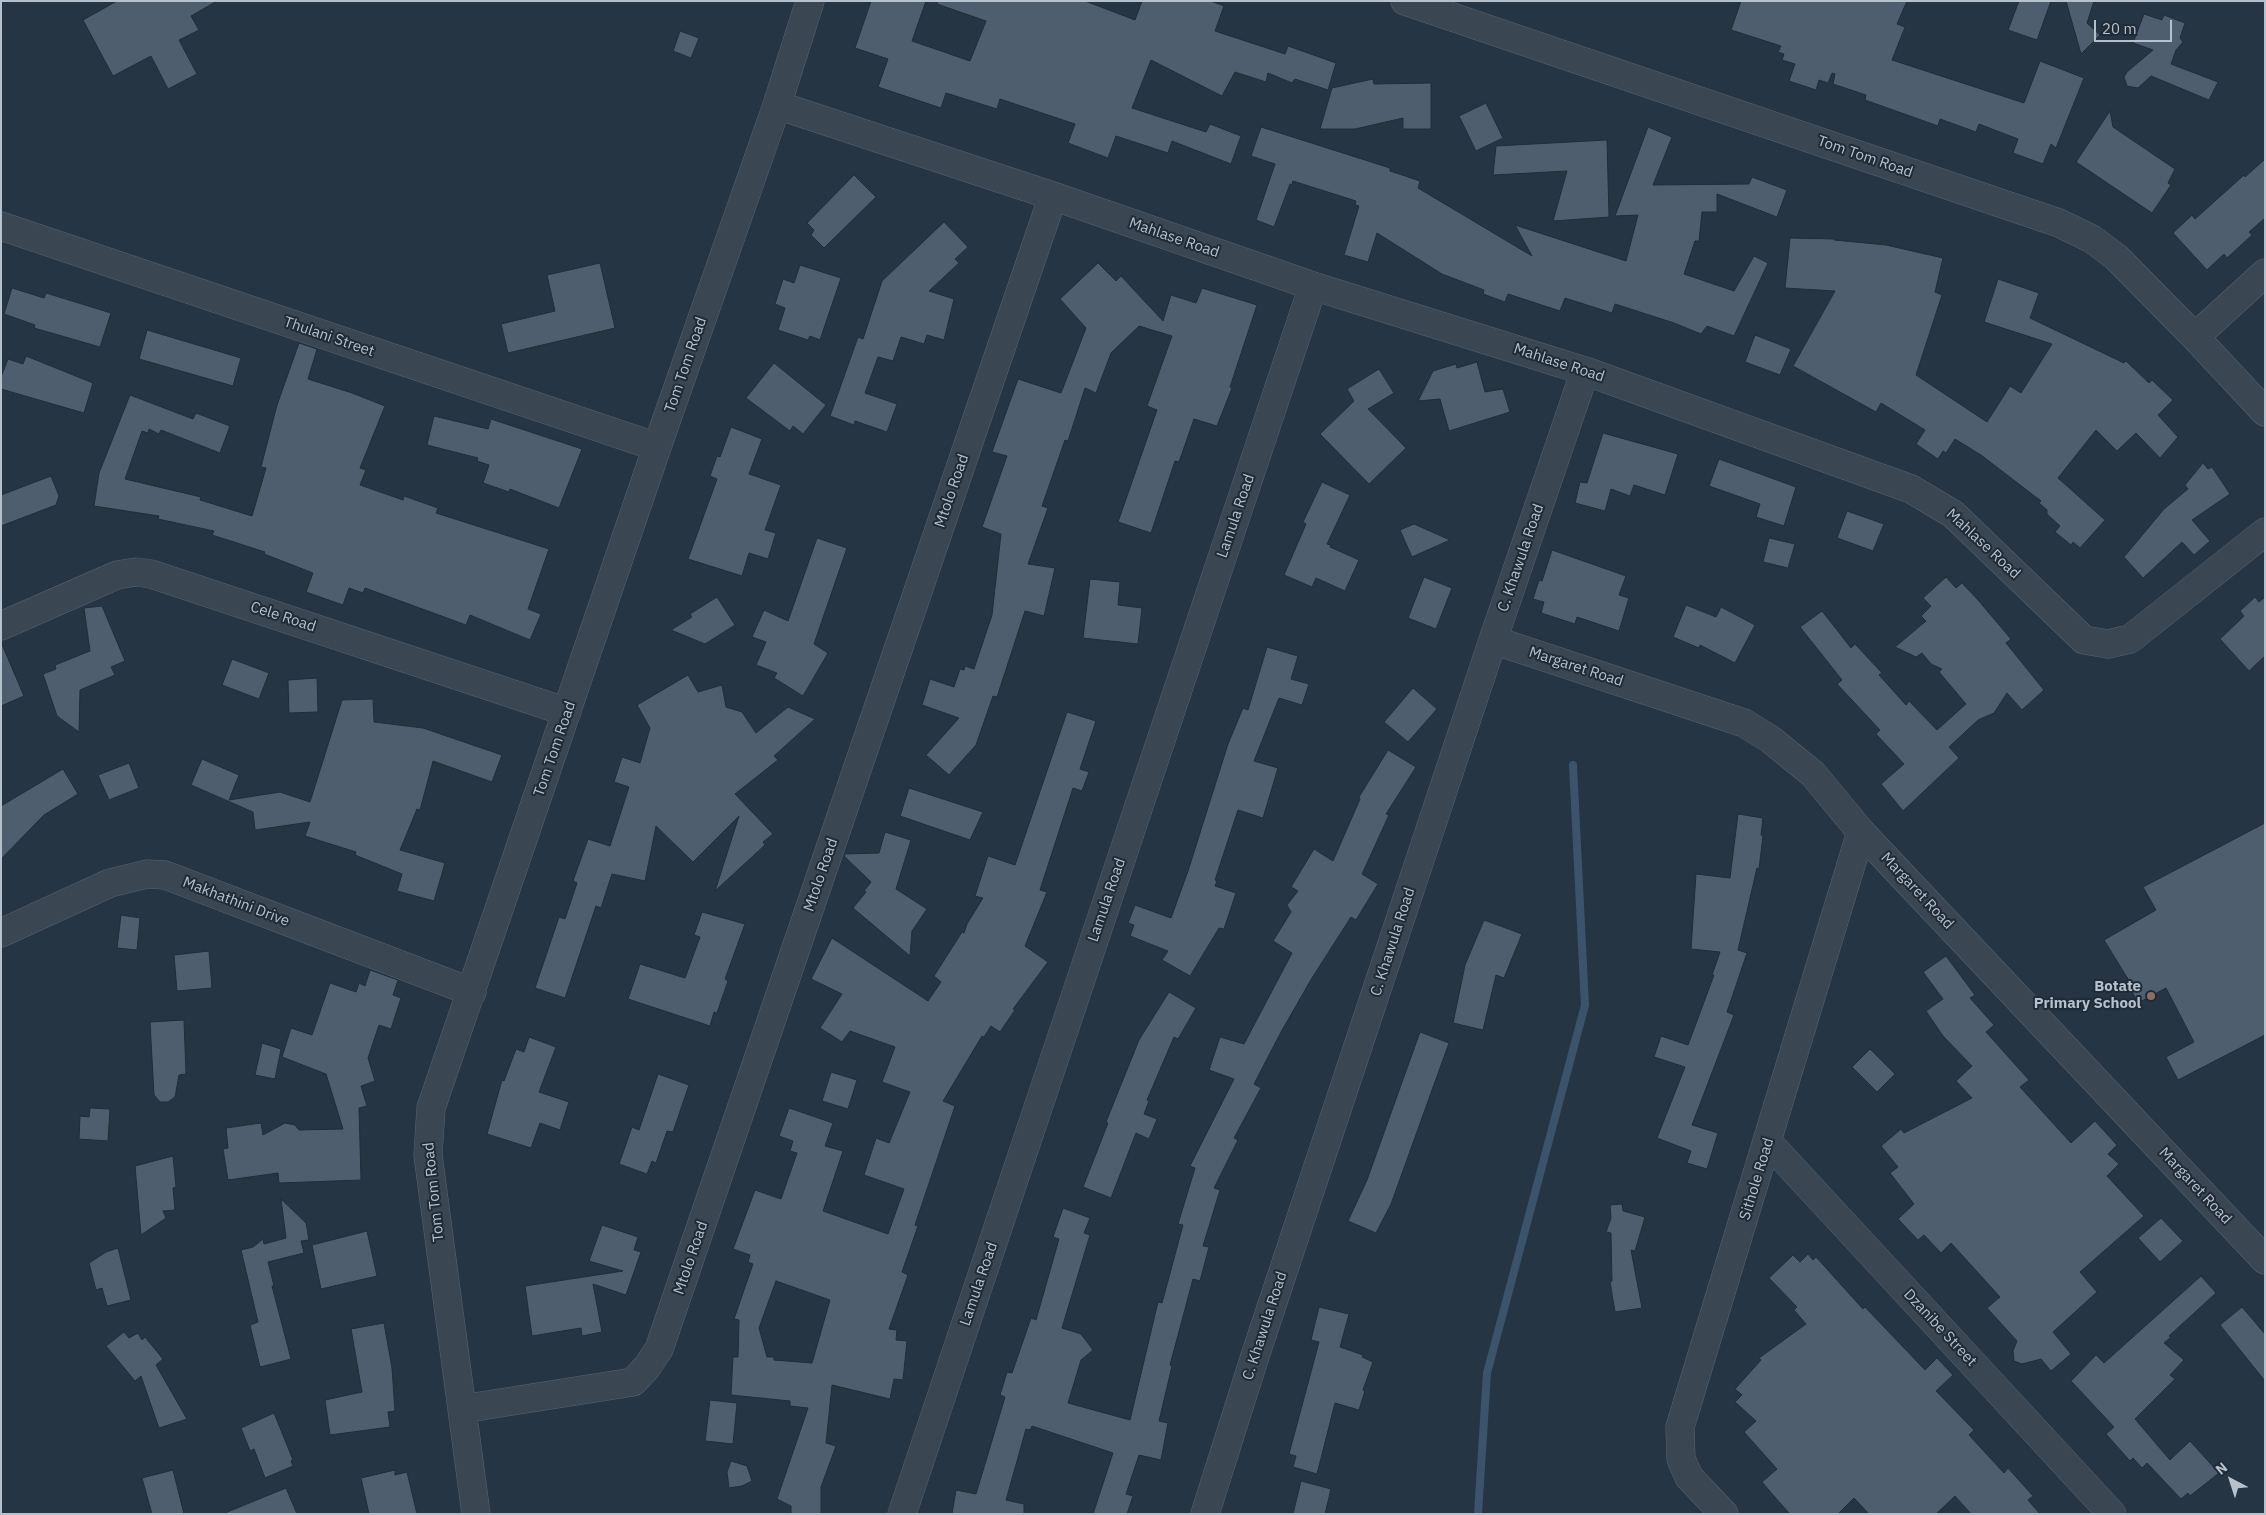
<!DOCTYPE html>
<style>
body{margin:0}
#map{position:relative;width:2266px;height:1515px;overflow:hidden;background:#263543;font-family:"IBM Plex Sans",sans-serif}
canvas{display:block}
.frame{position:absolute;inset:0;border:2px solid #b7c1cc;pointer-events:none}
.north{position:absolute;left:2206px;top:1455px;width:50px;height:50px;-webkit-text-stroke:4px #1f2b37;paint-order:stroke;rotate:320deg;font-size:14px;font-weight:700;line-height:20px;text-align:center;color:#b7c1cc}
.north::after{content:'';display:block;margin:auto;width:18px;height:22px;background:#b7c1cc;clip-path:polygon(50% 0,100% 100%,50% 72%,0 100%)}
.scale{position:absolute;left:2094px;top:20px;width:78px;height:22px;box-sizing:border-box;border:2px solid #b7c1cc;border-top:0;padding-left:6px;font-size:15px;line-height:18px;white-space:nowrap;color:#b7c1cc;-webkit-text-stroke:4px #1f2b37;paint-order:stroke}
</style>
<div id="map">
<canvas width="2266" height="1515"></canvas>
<div class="frame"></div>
<div class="north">N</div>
<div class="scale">20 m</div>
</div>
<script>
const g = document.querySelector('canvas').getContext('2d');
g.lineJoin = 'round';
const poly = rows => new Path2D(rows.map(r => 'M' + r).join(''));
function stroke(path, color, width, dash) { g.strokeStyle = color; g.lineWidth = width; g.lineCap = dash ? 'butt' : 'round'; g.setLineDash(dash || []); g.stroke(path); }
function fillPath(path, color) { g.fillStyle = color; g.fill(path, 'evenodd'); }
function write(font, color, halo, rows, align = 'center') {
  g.font = font + ' "IBM Plex Sans",sans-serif'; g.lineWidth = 4; g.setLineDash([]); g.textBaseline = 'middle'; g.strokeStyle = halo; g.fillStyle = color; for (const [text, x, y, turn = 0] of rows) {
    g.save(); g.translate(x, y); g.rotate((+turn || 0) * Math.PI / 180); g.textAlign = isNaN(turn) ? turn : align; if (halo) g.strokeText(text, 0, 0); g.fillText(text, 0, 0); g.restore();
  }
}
const stream = poly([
 [1478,1514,1487,1373,1585,1005,1573,765]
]);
const building = poly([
 [117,1,217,1,191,16,199,30,179,40,197,74,168,89,151,56,113,76,83,20,117,1],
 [871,1,926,1,912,41,970,61,986,21,937,4,938,1,1085,1,1135,20,1142,1,1211,1,1224,6,1215,31,1285,54,1288,46,1336,63,1328,90,1295,79,1292,83,1268,73,1266,82,1235,72,1222,96,1151,60,1132,108,1206,132,1210,124,1241,136,1231,164,1172,141,1168,153,1116,136,1108,158,1068,143,1075,124,1000,99,997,109,946,93,941,108,878,87,888,59,855,48,871,1],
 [1741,1,1907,1,1897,24,1905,27,1892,60,2024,103,2040,61,2084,78,2056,148,2051,144,2043,164,2013,153,2018,139,1979,124,1976,132,1940,119,1938,126,1865,100,1866,95,1833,84,1835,74,1832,73,1828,83,1819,80,1816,90,1789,81,1795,64,1782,60,1784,54,1778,52,1781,46,1731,30,1741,1],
 [2019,1,2051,1,2037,40,2008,30,2019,1],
 [2066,1,2094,1,2087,23,2100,35,2081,54,2066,1],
 [2144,14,2162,20,2164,15,2185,23,2180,38,2183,42,2176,50,2171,64,2218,82,2209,100,2151,76,2138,88,2127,86,2124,77,2127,72,2153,50,2133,43,2144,14],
 [680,31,699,38,691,58,673,51,680,31],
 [1373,79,1374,84,1431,83,1431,129,1403,129,1403,118,1355,129,1320,129,1332,88,1373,79],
 [1486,103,1503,138,1476,151,1459,116,1486,103],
 [2110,111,2113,127,2175,169,2168,183,2171,185,2152,213,2076,162,2110,111],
 [1261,127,1390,168,1390,171,1420,181,1418,188,1532,256,1515,225,1626,261,1638,215,1615,216,1648,127,1672,137,1653,185,1749,184,1752,177,1787,190,1777,217,1717,194,1717,212,1702,212,1699,241,1695,241,1684,274,1734,291,1754,256,1768,263,1734,336,1707,326,1701,334,1674,323,1615,304,1612,313,1565,298,1560,311,1508,294,1505,302,1483,294,1484,290,1442,274,1377,233,1368,262,1344,255,1359,206,1355,205,1356,201,1293,181,1292,185,1290,184,1274,227,1256,220,1275,164,1251,156,1261,127],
 [1607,140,1609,217,1553,221,1567,171,1493,175,1496,146,1607,140],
 [2265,159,2265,218,2249,232,2252,235,2227,258,2224,254,2207,270,2173,233,2192,215,2195,219,2244,175,2245,177,2265,159],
 [854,175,876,197,824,248,811,235,814,230,807,223,854,175],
 [944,222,968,247,955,259,959,263,929,291,954,299,944,340,927,335,924,344,901,337,893,361,878,357,865,393,897,404,887,432,855,421,854,425,830,416,858,337,863,339,882,281,944,222],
 [1790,238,1834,239,1834,240,1886,245,1943,258,1935,292,1942,295,1916,375,1987,422,2010,386,2021,393,2052,344,1984,322,1998,279,2039,293,2030,318,2124,363,2126,361,2149,383,2152,380,2173,400,2158,415,2178,437,2160,458,2136,433,2117,451,2096,430,2058,478,2105,520,2080,548,2073,542,2071,545,2055,532,2060,526,2047,514,2047,510,2039,503,2041,501,1981,455,1955,439,1946,453,1943,451,1938,459,1916,444,1925,430,1881,403,1876,412,1793,366,1835,291,1785,288,1790,238],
 [600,263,615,328,508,353,501,324,555,311,547,275,600,263],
 [1098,263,1116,281,1121,276,1163,321,1171,295,1196,303,1202,288,1257,305,1230,387,1232,388,1217,426,1194,419,1179,462,1175,461,1151,533,1118,522,1157,410,1147,406,1172,336,1139,326,1111,353,1096,393,1085,388,1068,441,1065,440,1042,506,1048,508,1028,564,1055,568,1044,616,1025,611,997,697,993,696,976,745,949,775,926,755,959,718,922,705,930,679,954,687,960,669,964,670,965,666,974,669,992,615,1001,534,982,527,1007,456,992,452,1018,379,1061,393,1086,328,1060,299,1098,263],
 [800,265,841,278,820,340,810,336,808,340,778,330,785,308,775,304,783,279,794,283,800,265],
 [12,288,44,298,46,293,111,313,100,347,34,328,35,325,4,314,12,288],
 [147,330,241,358,233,386,139,359,147,330],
 [1755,335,1791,349,1780,375,1745,362,1755,335],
 [299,343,317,349,308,379,352,393,385,406,360,468,366,470,360,485,403,500,404,496,438,508,436,513,549,549,528,609,541,614,530,640,470,615,466,625,365,588,363,593,349,588,343,605,306,592,313,573,264,554,265,552,212,535,214,531,158,519,159,516,94,506,99,473,130,395,193,419,196,413,230,426,220,453,161,430,159,434,149,429,148,433,142,431,125,479,201,497,200,500,252,516,266,468,261,467,277,405,299,343],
 [26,356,93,383,84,413,1,389,1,377,8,359,23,364,26,356],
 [1477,362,1485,392,1503,389,1510,412,1449,431,1440,399,1418,401,1433,371,1456,364,1457,368,1477,362],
 [774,363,826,405,803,434,793,426,790,431,746,398,774,363],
 [1379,369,1394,393,1368,409,1406,448,1369,484,1320,434,1354,401,1347,389,1379,369],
 [434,416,488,429,491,419,582,449,559,508,510,489,509,492,483,483,489,465,477,461,478,458,427,445,434,416],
 [731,427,762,439,749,474,781,485,765,530,776,533,768,559,749,553,742,576,688,559,717,479,710,476,717,456,720,457,731,427],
 [1603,433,1678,454,1665,495,1634,485,1630,496,1611,489,1605,511,1575,503,1580,482,1587,483,1603,433],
 [1719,459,1796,487,1784,526,1756,517,1760,504,1709,486,1719,459],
 [2203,463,2208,469,2212,467,2230,494,2192,520,2210,541,2194,555,2182,542,2143,578,2124,557,2164,509,2188,489,2185,485,2203,463],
 [51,476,59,496,56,505,1,526,1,495,51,476],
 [1322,482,1350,495,1327,544,1331,545,1330,547,1359,560,1345,591,1316,578,1312,587,1284,575,1306,524,1303,522,1322,482],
 [1847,511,1884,524,1873,551,1837,538,1847,511],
 [1414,524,1450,540,1412,557,1400,530,1414,524],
 [817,538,847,548,814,644,828,653,803,696,774,678,777,673,756,665,766,642,752,637,764,610,788,621,817,538],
 [1769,538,1795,544,1788,568,1763,562,1769,538],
 [1552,550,1626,576,1619,595,1629,598,1619,631,1577,617,1575,624,1541,613,1544,602,1533,599,1539,580,1542,581,1552,550],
 [1424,577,1452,588,1436,629,1408,618,1424,577],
 [1946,577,1956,588,1962,583,1978,600,2011,639,2006,643,2044,690,2022,710,2007,693,1994,713,1978,720,1949,747,1959,758,1903,811,1881,784,1904,764,1876,734,1880,730,1837,684,1842,680,1800,627,1822,611,1851,648,1855,644,1882,673,1879,675,1906,705,1909,701,1937,730,1966,704,1939,672,1942,669,1931,664,1922,653,1916,657,1895,647,1926,621,1921,616,1931,606,1923,598,1946,577],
 [1090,579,1120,582,1118,605,1142,608,1138,644,1083,638,1090,579],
 [717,597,735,625,705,644,671,630,692,617,690,614,717,597],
 [2255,597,2259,602,2265,597,2265,656,2249,671,2220,639,2244,616,2240,611,2255,597],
 [1686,605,1716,617,1721,607,1755,625,1735,663,1700,645,1699,648,1673,637,1686,605],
 [102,606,125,661,111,667,115,675,80,690,79,732,57,716,43,674,56,669,55,665,90,651,84,608,102,606],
 [1,642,24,696,1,706,1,642],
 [1267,647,1298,656,1291,679,1309,684,1302,705,1279,698,1254,761,1278,768,1263,818,1238,810,1215,880,1217,881,1215,886,1236,893,1224,929,1219,928,1190,976,1162,960,1168,951,1130,936,1134,925,1128,923,1135,905,1171,918,1188,871,1228,744,1243,708,1248,710,1267,647],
 [232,659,269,673,259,699,222,685,232,659],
 [688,675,698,692,722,685,726,707,742,712,756,733,788,707,815,719,774,756,778,760,735,794,773,834,763,842,765,845,715,891,739,816,693,862,656,826,645,881,612,874,601,908,596,906,565,998,535,988,559,917,565,919,577,883,573,881,588,839,610,846,629,787,614,782,622,757,640,763,650,728,637,705,688,675],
 [317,678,318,712,289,713,288,680,317,678],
 [1413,688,1437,709,1408,742,1384,722,1413,688],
 [373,699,374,722,423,728,502,755,492,782,433,761,420,810,417,809,400,850,445,863,434,901,397,891,402,874,355,855,356,852,305,836,310,822,255,830,253,812,191,785,202,759,239,775,229,800,280,792,310,802,342,700,373,699],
 [1067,712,1096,721,1080,769,1089,772,1082,791,1073,788,1040,890,1047,892,1025,946,1048,962,1013,1009,1015,1010,1000,1032,991,1026,984,1037,982,1036,943,1101,955,1106,915,1225,918,1226,902,1272,908,1275,889,1329,897,1330,896,1340,907,1341,903,1380,894,1379,890,1399,832,1385,826,1443,836,1446,821,1487,821,1514,791,1514,791,1506,777,1499,808,1408,790,1406,790,1401,731,1395,733,1357,738,1357,739,1320,734,1319,753,1264,748,1262,750,1255,733,1249,755,1190,781,1199,797,1153,790,1151,793,1141,779,1136,789,1108,833,1123,825,1146,843,1151,823,1211,888,1234,904,1189,864,1175,876,1138,889,1143,910,1092,882,1082,895,1047,850,1031,842,1042,820,1028,842,994,811,979,832,938,928,1001,941,982,934,976,962,932,964,933,967,924,983,898,975,896,988,856,1015,865,1067,712],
 [776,1281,830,1300,812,1363,774,1360,774,1357,767,1357,759,1328,776,1281],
 [1388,750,1416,767,1386,814,1389,815,1362,874,1378,884,1356,920,1351,917,1312,978,1281,1032,1254,1084,1261,1088,1234,1138,1238,1140,1214,1188,1220,1190,1203,1246,1209,1247,1200,1281,1193,1279,1170,1365,1172,1366,1159,1421,1168,1423,1161,1460,1139,1455,1126,1494,1133,1496,1127,1514,1093,1514,1113,1453,1032,1426,1030,1430,1026,1429,1006,1500,1024,1504,1024,1514,952,1514,956,1490,976,1494,1005,1397,1000,1395,1007,1372,1012,1373,1031,1318,1036,1320,1059,1239,1053,1237,1063,1208,1090,1218,1084,1233,1090,1235,1062,1328,1081,1334,1093,1350,1081,1360,1068,1403,1130,1420,1158,1302,1162,1303,1183,1225,1178,1224,1195,1168,1190,1166,1234,1079,1209,1070,1220,1037,1244,1044,1292,953,1273,941,1291,912,1287,905,1298,891,1291,887,1314,849,1333,861,1360,799,1359,797,1388,750],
 [129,763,139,788,109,800,98,775,129,763],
 [63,769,78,794,44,815,1,859,1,806,63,769],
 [909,788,983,812,970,840,900,816,909,788],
 [1738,814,1763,818,1761,835,1763,836,1759,869,1757,868,1738,950,1747,953,1727,1012,1734,1015,1692,1125,1718,1133,1707,1169,1687,1163,1691,1151,1657,1138,1685,1067,1654,1057,1661,1036,1688,1045,1714,975,1712,975,1720,952,1691,949,1696,874,1730,878,1738,814],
 [2265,823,2265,1035,2178,1080,2166,1057,2194,1042,2166,988,2138,1003,2126,980,2128,979,2104,940,2156,910,2143,887,2265,823],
 [885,832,911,840,896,889,927,909,912,931,910,956,853,908,866,892,864,891,871,882,844,856,845,854,879,853,885,832],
 [702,912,745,924,725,979,728,981,717,1013,714,1012,710,1026,628,999,640,964,685,978,700,937,694,935,702,912],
 [121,915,140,918,137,950,117,948,121,915],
 [1484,920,1522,934,1504,978,1496,975,1483,1030,1453,1023,1465,965,1484,920],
 [209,951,212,988,177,991,174,955,209,951],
 [1946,956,1975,995,1970,998,1994,1025,1986,1032,2029,1080,2020,1087,2071,1143,2095,1121,2117,1145,2108,1154,2119,1164,2107,1176,2144,1216,2080,1272,2097,1292,2053,1332,2071,1354,2051,1371,2041,1359,2022,1364,2014,1361,2013,1351,2017,1341,1987,1308,2000,1297,1951,1243,1941,1253,1924,1235,1918,1240,1898,1219,1914,1204,1890,1173,1898,1167,1881,1146,1901,1129,1904,1133,1972,1098,1956,1081,1972,1066,1943,1036,1926,1011,1943,999,1923,972,1946,956],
 [370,970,398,980,393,995,401,998,391,1029,379,1025,368,1058,375,1081,361,1086,367,1106,359,1108,361,1180,279,1183,278,1173,228,1180,223,1149,228,1148,226,1128,261,1123,263,1135,285,1123,295,1125,299,1130,343,1129,326,1074,282,1057,291,1028,312,1035,330,983,356,992,359,983,365,986,370,970],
 [1169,992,1196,1008,1178,1039,1174,1037,1147,1100,1149,1101,1144,1114,1157,1119,1149,1139,1136,1133,1111,1198,1083,1187,1108,1123,1106,1122,1118,1092,1139,1040,1169,992],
 [184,1020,186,1074,179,1075,175,1097,168,1102,160,1102,154,1095,150,1022,184,1020],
 [1420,1032,1449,1043,1391,1204,1376,1233,1348,1221,1367,1180,1420,1032],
 [529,1037,556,1047,539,1092,569,1102,560,1130,540,1123,531,1148,487,1134,502,1080,504,1081,516,1049,524,1052,529,1037],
 [262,1043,281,1049,275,1079,255,1075,262,1043],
 [1870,1049,1895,1074,1877,1092,1852,1067,1870,1049],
 [831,1072,857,1080,848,1109,822,1101,831,1072],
 [658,1074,689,1085,673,1132,667,1131,656,1163,652,1161,647,1174,619,1164,632,1127,639,1130,658,1074],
 [90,1108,110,1109,108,1141,79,1139,80,1116,89,1117,90,1108],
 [173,1156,176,1187,173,1188,175,1210,163,1211,166,1218,141,1235,135,1166,173,1156],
 [281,1199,306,1223,309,1240,301,1241,304,1253,268,1262,274,1286,272,1286,291,1359,260,1367,250,1325,258,1322,241,1250,253,1247,263,1239,264,1244,286,1238,281,1199],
 [1622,1204,1623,1211,1645,1217,1635,1251,1631,1250,1642,1308,1615,1312,1610,1282,1612,1281,1611,1233,1606,1232,1611,1218,1610,1205,1622,1204],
 [2161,1218,2183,1241,2160,1262,2138,1238,2161,1218],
 [602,1225,638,1237,634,1250,641,1252,626,1295,593,1284,602,1332,582,1336,581,1328,532,1336,525,1286,623,1271,589,1261,602,1225],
 [367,1231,377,1276,321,1289,312,1245,367,1231],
 [118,1248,131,1300,107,1306,102,1288,96,1290,89,1263,106,1252,118,1248],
 [1808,1254,1813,1260,1816,1257,1863,1309,1865,1307,1925,1370,1937,1358,1953,1375,1936,1391,1974,1430,1969,1435,2004,1473,2008,1468,2033,1496,2028,1500,2040,1514,1971,1514,1955,1496,1936,1514,1869,1514,1854,1498,1838,1514,1790,1514,1780,1503,1762,1482,1777,1469,1744,1432,1756,1421,1735,1402,1742,1395,1735,1389,1761,1360,1759,1358,1806,1324,1794,1310,1797,1307,1769,1278,1793,1255,1800,1262,1808,1254],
 [2201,1276,2216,1293,2169,1336,2171,1337,2164,1343,2184,1360,2170,1375,2175,1379,2135,1419,2170,1460,2190,1441,2219,1473,2190,1496,2188,1493,2181,1499,2147,1463,2142,1468,2133,1458,2130,1461,2106,1434,2114,1427,2071,1381,2096,1355,2104,1363,2201,1276],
 [1319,1307,1349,1314,1340,1347,1363,1355,1362,1357,1373,1362,1363,1390,1365,1391,1359,1410,1335,1403,1317,1474,1293,1467,1296,1456,1289,1454,1319,1342,1311,1340,1319,1307],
 [2242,1307,2265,1334,2265,1381,2220,1325,2242,1307],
 [384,1323,392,1368,395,1411,388,1412,390,1427,330,1435,325,1400,362,1392,351,1329,384,1323],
 [124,1332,129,1338,138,1333,142,1340,145,1337,163,1359,156,1365,187,1419,159,1428,141,1376,135,1381,106,1346,124,1332],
 [710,1400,737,1403,733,1444,705,1441,710,1400],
 [274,1413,293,1460,291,1461,293,1466,265,1478,254,1449,250,1451,241,1428,274,1413],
 [731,1461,747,1466,752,1481,742,1486,729,1488,727,1472,731,1461],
 [173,1470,184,1514,152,1514,142,1478,173,1470],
 [395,1470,395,1475,407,1472,417,1514,369,1514,361,1478,395,1470],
 [1301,1481,1331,1489,1325,1514,1293,1514,1301,1481],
 [286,1488,297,1514,225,1514,225,1513,286,1488]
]);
const street = poly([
 [1405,1,2059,223,2092,239,2116,257,2195,337,2265,412],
 [777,105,1053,196,1313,286,1585,371,1911,489,1953,514,2084,640,2108,644,2130,639,2265,532],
 [1,226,657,447],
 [2195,337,2265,273],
 [1,626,117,575,136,572,151,574,567,712],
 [1493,640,1744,723,1770,739,1813,774,1861,832,2265,1260],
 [1,933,110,883,147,874,165,875,472,992],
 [1768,1142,2112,1514],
 [462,1409,633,1382,647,1367,659,1349,1053,196],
 [476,1514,428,1155,431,1108,657,447,777,105,810,1],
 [902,1514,1313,286],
 [1205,1514,1256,1353,1493,640,1585,371],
 [1724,1514,1689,1477,1681,1459,1680,1427,1861,832]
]);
const markers = [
 [2151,996,5,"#8d6e63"]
];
const streetNames = [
 ["Tom Tom Road",1865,157,19],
 ["Mahlase Road",1174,238,19],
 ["Thulani Street",329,337,19],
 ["Mahlase Road",1559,363,18],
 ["Tom Tom Road",686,365,-71],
 ["Mtolo Road",952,491,-71],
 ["Lamula Road",1236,516,-71],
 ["Mahlase Road",1983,544,43],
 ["C. Khawula Road",1521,558,-71],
 ["Cele Road",283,617,18],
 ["Margaret Road",1576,667,18],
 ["Tom Tom Road",555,749,-71],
 ["Mtolo Road",821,875,-71],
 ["Margaret Road",1917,891,47],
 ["Lamula Road",1107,900,-71],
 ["Makhathini Drive",236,902,21],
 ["C. Khawula Road",1393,942,-72],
 ["Sithole Road",1757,1179,-73],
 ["Margaret Road",2195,1186,47],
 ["Tom Tom Road",434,1192,-96],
 ["Mtolo Road",691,1258,-71],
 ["Lamula Road",979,1284,-71],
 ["C. Khawula Road",1265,1326,-72],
 ["Dzanibe Street",1940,1328,47]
];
const poiNames = [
 ["Botate",2141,987],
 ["Primary School",2141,1004]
];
stroke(stream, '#3b546c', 8);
fillPath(building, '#4f5e6e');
stroke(building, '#212d39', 1);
stroke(street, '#58646f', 29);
stroke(street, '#3a4652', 28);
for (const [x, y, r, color] of markers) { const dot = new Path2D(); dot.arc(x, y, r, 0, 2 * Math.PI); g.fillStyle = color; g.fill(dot); stroke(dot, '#1f2b37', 2); }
write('15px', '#b7c1cc', '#1f2b37', streetNames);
write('bold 15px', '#b7c1cc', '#1f2b37', poiNames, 'right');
</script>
